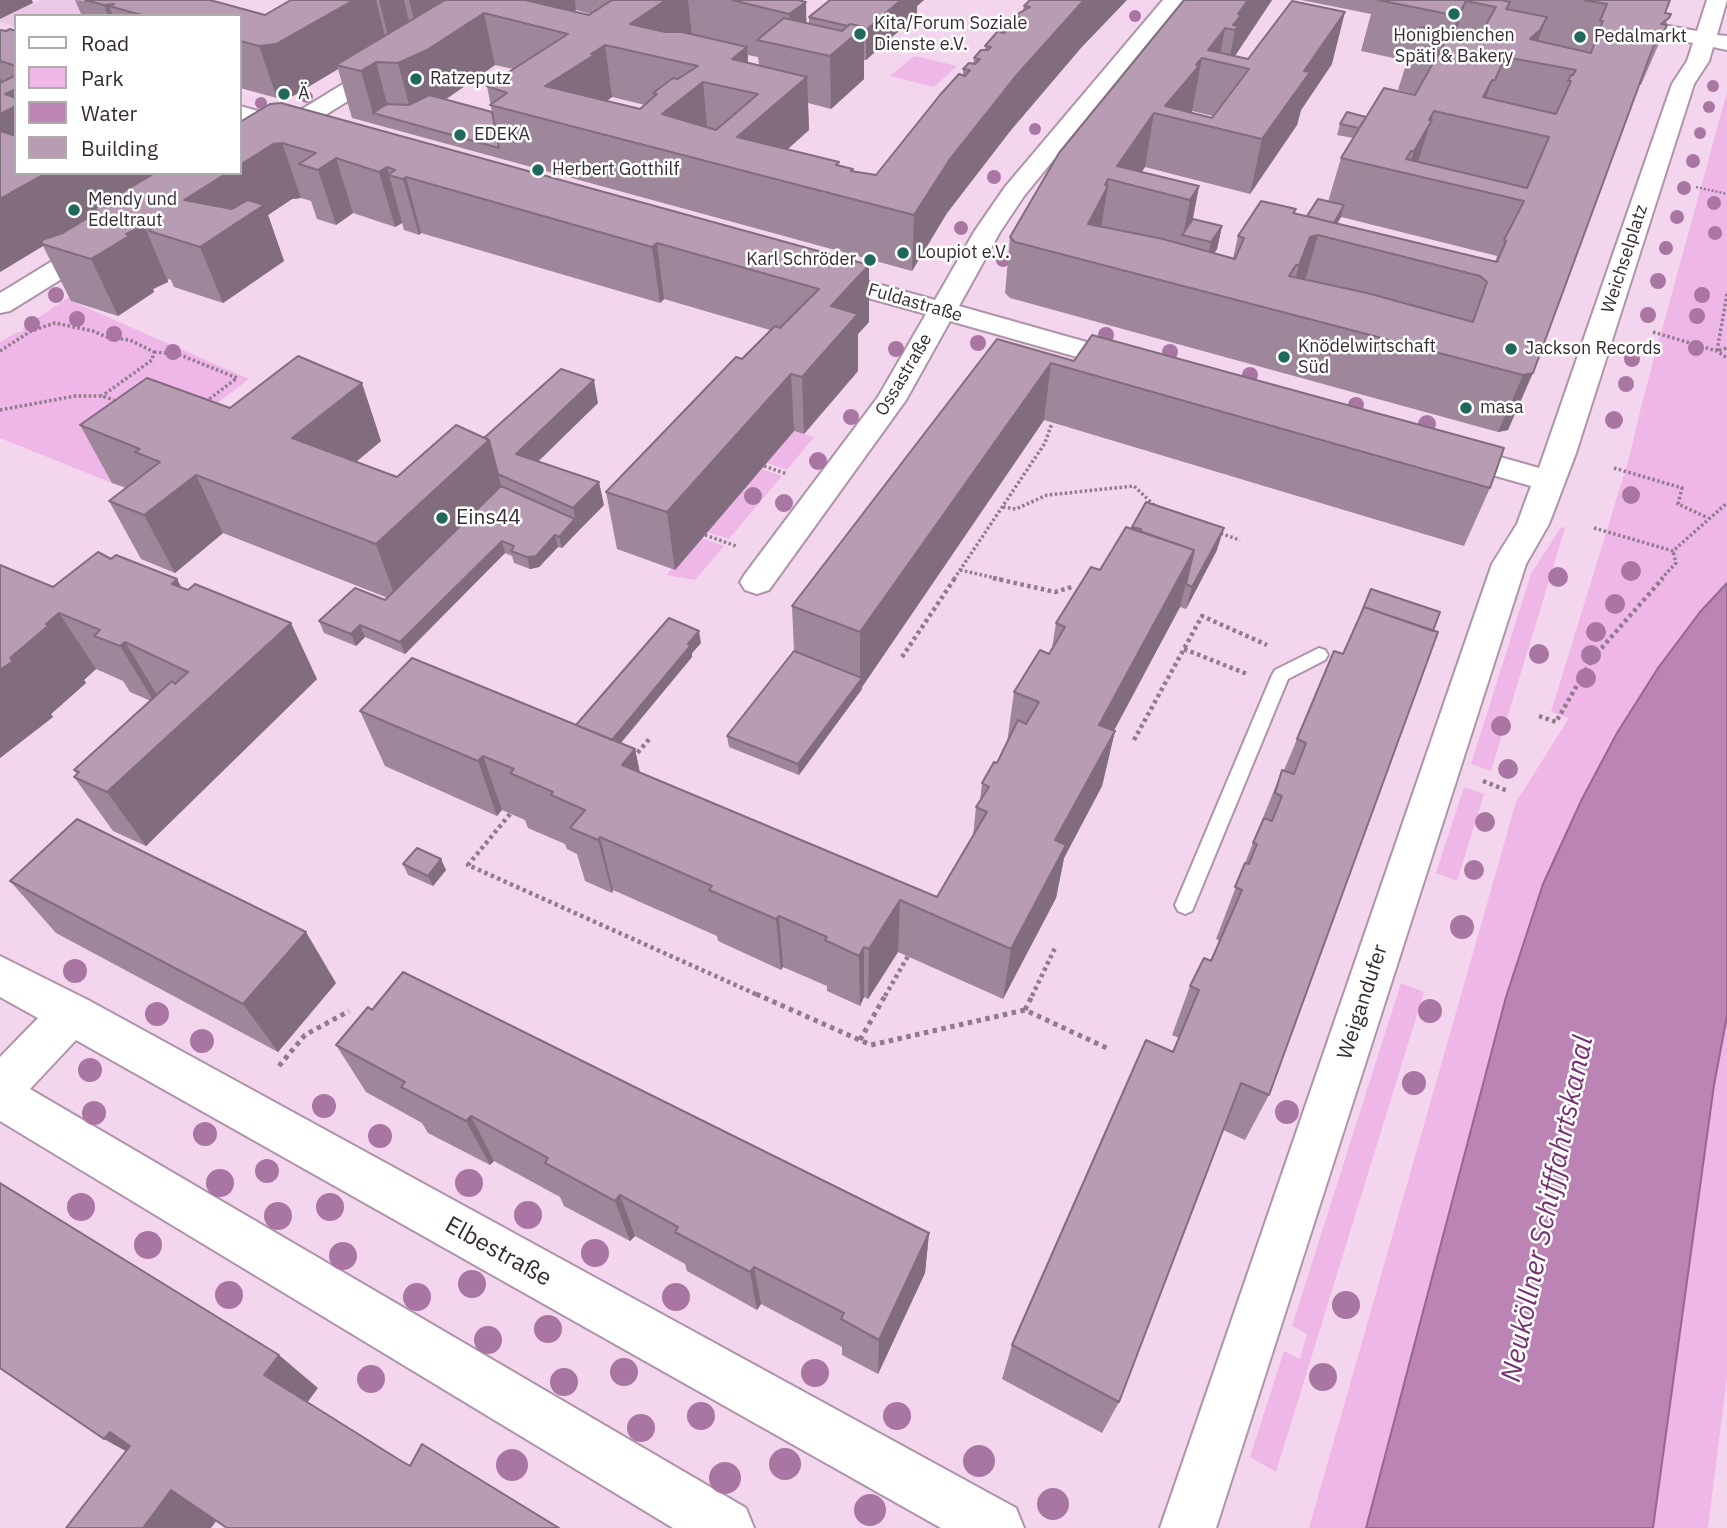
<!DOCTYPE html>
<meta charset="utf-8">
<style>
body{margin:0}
#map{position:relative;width:1727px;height:1528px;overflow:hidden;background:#f3d6ee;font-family:"IBM Plex Sans",sans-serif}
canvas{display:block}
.legend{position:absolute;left:14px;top:14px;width:228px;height:161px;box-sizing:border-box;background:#fff;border:2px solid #afaaae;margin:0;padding:9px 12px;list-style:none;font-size:21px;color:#362b34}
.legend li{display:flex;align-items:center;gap:14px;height:35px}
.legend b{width:35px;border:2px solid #afaaae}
</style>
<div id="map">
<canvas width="1727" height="1528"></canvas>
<ul class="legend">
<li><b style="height:9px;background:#fff"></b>Road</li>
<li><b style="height:19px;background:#efb6e8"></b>Park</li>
<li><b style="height:19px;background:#bc83b5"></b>Water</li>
<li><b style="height:19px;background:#b89cb4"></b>Building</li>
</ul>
</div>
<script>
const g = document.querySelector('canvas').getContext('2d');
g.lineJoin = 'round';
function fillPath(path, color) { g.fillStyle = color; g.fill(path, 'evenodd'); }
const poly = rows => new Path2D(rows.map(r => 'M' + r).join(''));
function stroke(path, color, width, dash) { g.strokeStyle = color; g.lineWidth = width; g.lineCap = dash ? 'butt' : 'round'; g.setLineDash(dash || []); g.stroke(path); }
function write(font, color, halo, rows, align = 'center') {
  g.font = font + ' "IBM Plex Sans",sans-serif'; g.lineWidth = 5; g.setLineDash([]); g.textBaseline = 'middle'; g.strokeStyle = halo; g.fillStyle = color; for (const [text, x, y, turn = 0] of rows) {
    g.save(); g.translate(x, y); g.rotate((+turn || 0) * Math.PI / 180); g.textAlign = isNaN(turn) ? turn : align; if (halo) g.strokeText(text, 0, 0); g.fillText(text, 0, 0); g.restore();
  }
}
const built = poly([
 [41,0,183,0,151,16,16,16,16,27,0,22,0,19]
]);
const green = poly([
 [914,56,957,66,934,87,890,76],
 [1727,92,1727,583,1700,612,1658,668,1617,733,1582,799,1543,884,1506,997,1366,1528,1309,1528,1516,802,1569,718,1551,712,1629,458,1643,399],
 [71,296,71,301,249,379,112,483,0,438,0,342,15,333,22,332,24,330,21,329],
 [794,431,814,437,787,470,767,463],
 [762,469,782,476,729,539,707,532],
 [1561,527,1565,528,1491,771,1471,764,1531,574],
 [702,538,724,546,695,580,666,575],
 [1464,787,1484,794,1457,881,1436,873],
 [1401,983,1424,992,1276,1472,1250,1457,1284,1351,1300,1359,1307,1334,1292,1326],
 [1727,1016,1727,1377,1708,1528,1653,1528,1714,1085]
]);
const water = poly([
 [1727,583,1727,1016,1714,1085,1653,1528,1366,1528,1506,997,1543,884,1582,799,1617,733,1658,668,1700,612,1727,583]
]);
const pathFar3 = poly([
 [1696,187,1727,194]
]);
const pathFar2 = poly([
 [1727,294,1717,351,1727,348],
 [1653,332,1717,351,1727,358],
 [0,351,31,331,55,323,93,331,107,337,130,340,154,352,152,360,102,396],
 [154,352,178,354,237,378,204,403],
 [0,410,75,396,102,396,114,400],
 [764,466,787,474],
 [1614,468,1682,488,1678,504,1708,518],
 [1003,507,1016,509,1047,495,1134,486,1157,508],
 [1594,528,1673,551,1727,503],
 [1216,532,1240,540],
 [705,535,736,546],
 [960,570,1000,579],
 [954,579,1045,443,1052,423],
 [1661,579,1676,563,1673,551]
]);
const pathFar1 = poly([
 [993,578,1055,592,1072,587],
 [1184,649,1247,674],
 [902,657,955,578],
 [1539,716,1556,722,1592,659,1663,578],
 [1134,740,1202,616,1267,645],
 [633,758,651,737],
 [1483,781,1508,791],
 [510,814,468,865,760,996],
 [885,996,908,956],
 [1032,996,1055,948]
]);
const path = poly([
 [756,994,871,1045,1025,1010,1109,1049],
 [1025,1010,1033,994],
 [860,1040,886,994],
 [279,1066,305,1035,349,1011]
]);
const service = poly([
 [1319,648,1325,650,1328,655,1325,660,1288,679,1192,911,1185,914,1178,911,1175,905,1272,675,1275,670,1319,648]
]);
const minor = poly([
 [1163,0,1184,0,1024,196,1000,232,959,306,1143,358,1148,364,1143,370,1133,373,1123,370,950,321,906,400,769,590,757,594,745,590,740,582,745,574,878,397,926,314,810,282,806,276,810,270,820,268,935,300,974,232,1005,187,1163,0],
 [1707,0,1727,0,1717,35,1727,36,1727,50,1713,47,1709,61,1694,84,1576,453,1549,524,1526,564,1216,1528,1160,1528,1492,564,1517,524,1531,486,1436,459,1431,452,1436,445,1447,442,1539,468,1672,84,1687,61,1693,43,1612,28,1604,27,1601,22,1604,17,1612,16,1697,31,1707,0],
 [390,58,398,60,401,65,398,70,309,125,312,130,308,135,292,135,249,162,240,164,240,147,269,129,240,120,240,106,286,119,382,60,390,58],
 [99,236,108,238,112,244,108,250,10,311,0,313,0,293,90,238,99,236],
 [0,956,88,1000,1016,1508,1024,1528,941,1528,76,1040,30,1089,746,1508,754,1528,673,1528,0,1121,0,1057,38,1018,0,997,0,956]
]);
const trees = [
 [1135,16,6],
 [1713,86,6],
 [307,97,6],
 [261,103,6],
 [1709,107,6],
 [1035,129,6],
 [1700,133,6],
 [1693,161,7],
 [994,177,7],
 [1684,188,7],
 [1714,203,7],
 [1677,217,7],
 [961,228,7],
 [1715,233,7],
 [1666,248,7],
 [1003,260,7],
 [1658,281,8],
 [56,295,8],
 [1702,295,8],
 [1648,315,8],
 [1697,316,8],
 [77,319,8],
 [32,324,8],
 [114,334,8],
 [1106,335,8],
 [978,343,8],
 [1696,348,8],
 [896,349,8],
 [173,352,8],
 [1170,352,8],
 [1632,359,8],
 [1250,375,8],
 [1626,384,8],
 [1356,405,8],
 [851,417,8],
 [1614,420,9],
 [1427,424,9],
 [818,461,9],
 [1631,495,9],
 [753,496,9],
 [784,503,9],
 [1631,571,10],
 [1558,577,10],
 [1615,604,10],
 [1596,632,10],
 [1539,654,10],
 [1591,655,10],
 [1586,678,10],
 [1501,726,10],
 [1508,769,10],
 [1485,822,10],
 [1474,870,10],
 [1462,927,12],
 [75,971,12],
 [1430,1011,12],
 [157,1014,12],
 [202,1041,12],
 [90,1070,12],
 [1414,1083,12],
 [324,1106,12],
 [1287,1112,12],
 [94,1113,12],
 [205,1134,12],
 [380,1136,12],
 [267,1171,12],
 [220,1183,14],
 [469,1183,14],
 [81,1207,14],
 [330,1207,14],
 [528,1215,14],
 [278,1216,14],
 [148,1245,14],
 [595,1253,14],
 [343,1256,14],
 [472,1284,14],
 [229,1295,14],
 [417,1297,14],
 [676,1297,14],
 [1346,1305,14],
 [548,1329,14],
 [488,1340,14],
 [624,1372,14],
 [815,1373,14],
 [1323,1377,14],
 [371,1379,14],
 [564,1382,14],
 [701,1416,14],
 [897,1416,14],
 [641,1428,14],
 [979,1461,16],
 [785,1464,16],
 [512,1465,16],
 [725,1478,16],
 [1053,1504,16],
 [870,1510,16]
];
const wall = poly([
 [75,0,265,15,291,0,798,0,806,23,809,24,809,17,830,0,924,0,917,6,917,15,866,60,864,60,864,79,831,109,808,103,809,130,787,149,853,169,853,172,876,175,963,75,963,69,973,64,974,58,985,50,985,46,1001,32,1001,28,1014,21,1014,16,1023,10,1024,6,1030,0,1080,49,1011,130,947,213,912,271,352,118,338,69,293,96,277,98,240,88,240,16,82,16],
 [576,10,591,14,589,15,574,12],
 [748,55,758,57,759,65,748,63],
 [495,65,513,69,487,86,492,112,445,100],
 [612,97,645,105,640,109,607,101],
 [1184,0,1272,0,1235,56,1248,59,1332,64,1301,110,1297,125,1250,194,1145,167,1141,172,1199,186,1193,219,1222,226,1217,249,1214,253,1233,258,1238,236,1296,209,1295,213,1307,216,1328,202,1341,158,1353,138,1337,135,1340,124,1366,117,1415,94,1398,90,1407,61,1361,51,1371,14,1301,0,1670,0,1665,13,1667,25,1641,85,1639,84,1508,430,1498,432,1010,298,1005,293,1010,237],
 [1192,111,1213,116,1212,118,1191,113],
 [1341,217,1497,256,1495,262,1337,223],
 [0,30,6,31,16,31,16,173,240,173,240,122,869,265,869,322,858,334,858,371,804,434,794,431,675,570,617,549,606,492,770,330,664,299,660,303,421,233,419,235,404,230,402,223,395,227,353,213,336,225,317,219,311,201,301,198,292,199,268,215,284,261,223,303,174,287,171,280,168,279,168,282,153,289,154,292,118,316,71,301,43,246,0,272],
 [997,339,1490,488,1464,546,1044,420,862,687,862,689,799,775,729,747,727,736,794,651,792,606],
 [598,403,538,462,604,505,562,548,558,547,539,567,530,569,514,563,512,556,505,553,405,654,365,637,356,646,324,633,319,621,385,600,388,598,223,533,175,573,141,559,109,501,126,488,112,483,80,425,230,408,381,441,356,462,397,477,484,438],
 [1132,527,1217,550,1186,609,1180,607,1114,731,1115,731,1102,786,1064,858,1056,898,1003,999,898,952,868,999,864,997,860,1006,827,991,827,986,783,967,781,970,718,941,717,936,613,890,612,893,585,881,577,854,567,849,565,844,528,828,525,820,502,810,497,816,385,766,360,711,576,725,701,643,692,653,692,657,621,743,635,749,640,773,937,897,973,836,976,807,980,801,982,783,997,763,1007,743,1014,692,1049,654,1052,648,1056,623,1100,570],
 [111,559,182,588,317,679,146,846,113,831,74,777,77,774,74,770,151,701,130,692,123,681,96,669,84,680,86,683,51,714,53,717,0,758,53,587],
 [1334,651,1269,1095,1245,1140,1223,1130,1119,1402,1102,1433,1002,1379,1012,1345,1173,1052,1179,1038,1172,1035,1190,986,1211,961,1220,941,1216,939,1245,863,1282,770,1284,770],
 [403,864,446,870,433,886,408,875],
 [10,881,336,983,278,1052,56,933],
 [372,1010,929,1233,925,1273,878,1374,842,1355,842,1347,761,1304,757,1310,687,1271,685,1264,635,1236,630,1241,564,1206,560,1197,494,1161,490,1165,428,1133,422,1123,366,1092,336,1045]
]);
const shadedWall = poly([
 [0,0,32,0,33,3,0,19],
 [354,0,376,0,386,40,336,65,338,69,293,96,277,98,259,46],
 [379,0,404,0,409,22,388,36],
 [409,0,453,0,415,23],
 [510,0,575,0,576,10,567,16],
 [666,0,688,0,692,36,633,51,630,24],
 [901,0,924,0,917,6,917,15,866,60,866,30],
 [1084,0,1127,0,1080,49,1011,130,947,213,912,271,914,215,950,159,1015,77],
 [1248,0,1272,0,1228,66,1235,30,1233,25,1238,14],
 [1466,1,1449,53,1441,68,1458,16],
 [806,2,807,51,791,47,789,14],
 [114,4,109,6,113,16,108,16,104,5],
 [1345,12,1332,64,1301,110,1297,125,1250,194,1262,139,1304,71],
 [484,13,495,65,440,103,412,116,398,63],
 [1547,17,1530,61,1530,39],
 [864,27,864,79,831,109,830,56],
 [1225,28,1219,62,1208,50],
 [605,45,612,97,601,105,545,86],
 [747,47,750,92,732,59],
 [1202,58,1192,111,1190,114,1165,106],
 [376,62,390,115,373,113,376,124,361,71],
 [0,77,8,93,16,89,16,173,0,165],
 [807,77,809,130,759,175,737,137],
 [1492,80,1478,121,1483,97],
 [703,82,708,135,662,114],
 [1434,111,1414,175,1407,174,1414,151],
 [1154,113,1145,167,1133,185,1117,166],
 [282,143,301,198,292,199,268,215,284,261,223,303,200,247,184,200,227,173,240,173,240,165,273,144],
 [336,158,353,213,336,225,318,170],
 [387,167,402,223,395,227,379,172],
 [46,173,164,173,99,211,94,209,97,214,42,244,43,246,0,272,0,199],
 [406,177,421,233,419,235,403,179],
 [1108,179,1107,187,1108,186,1099,241,1088,224],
 [1199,186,1189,237,1183,235,1190,200],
 [1344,205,1341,217,1329,238,1326,237],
 [143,223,168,282,153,289,154,292,118,316,91,259,126,234],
 [1222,226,1217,249,1206,265,1211,242],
 [1318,235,1302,291,1286,313,1299,265,1310,237],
 [657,243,664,299,660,303,652,247],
 [869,265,869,322,858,334,858,371,804,434,802,377,831,306],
 [1051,363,1044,420,862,687,862,689,799,775,798,764,860,680,860,632],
 [1533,373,1508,430,1498,432,1523,375],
 [791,374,794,431,675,570,667,512],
 [594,380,598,403,521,477,516,454],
 [362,383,381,441,315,496,292,438],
 [489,440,504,497,397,602,376,544],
 [196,475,223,533,175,573,144,515],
 [599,482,604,505,578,531,573,508],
 [575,519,578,531,562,548,559,537],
 [1224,528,1217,550,1186,609,1192,587],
 [555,535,558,547,539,567,530,569,527,557],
 [502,541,505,553,405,654,400,642],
 [1194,550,1180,607,1087,780,1099,725],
 [177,579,208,636,172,584],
 [59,613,96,669,84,680,86,683,51,714,53,717,0,758,0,670,10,658],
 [291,623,317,679,146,846,107,792],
 [360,625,365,637,356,646,351,634],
 [699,631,701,643,692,653,692,657,613,752,611,741],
 [125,642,159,698,154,702,120,646],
 [1115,731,1102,786,1064,858,1056,898,1003,999,1011,949,1055,840],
 [635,749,646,803,622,765],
 [483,756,502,810,497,816,478,761],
 [600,837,613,890,612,893,598,840],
 [441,859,446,870,433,886,428,876],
 [900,900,898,952,868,999,869,949],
 [779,916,783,967,781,970,776,919],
 [306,932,336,983,278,1052,243,1004],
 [864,947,864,997,860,1006,859,956],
 [471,1116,494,1161,490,1165,466,1121],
 [620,1195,635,1236,630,1241,615,1201],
 [929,1233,925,1273,878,1374,879,1340],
 [754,1267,761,1304,757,1310,750,1272],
 [279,1355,318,1388,304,1407,264,1375],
 [110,1432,162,1461,156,1468,104,1439],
 [171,1490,220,1516,211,1528,143,1528]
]);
const building = poly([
 [85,0,210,0,265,15,291,0,354,0,276,44,259,46,240,41,240,16,145,16,109,6,114,4,104,5,85,0],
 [445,0,525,0,589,15,612,0,666,0,630,24,665,32,682,32,747,47,732,59,807,77,737,137,839,162,836,165,853,169,851,171,876,175,940,95,959,74,965,76,970,70,963,69,969,63,975,64,980,59,974,58,981,50,988,50,991,47,985,46,998,31,1004,33,1007,30,1001,28,1009,20,1015,21,1020,17,1014,16,1030,7,1024,6,1030,0,1084,0,1015,77,950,159,914,215,490,105,507,93,487,86,568,34,484,13,427,50,398,63,376,62,361,71,336,65,445,0],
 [605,45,698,66,678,79,673,78,653,93,657,94,640,109,545,86,594,55,591,54,605,45],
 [703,82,758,94,716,130,662,114,703,82],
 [732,0,798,0,806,2,789,14,732,0],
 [830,0,901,0,866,30,864,29,864,27,850,24,848,26,809,17,830,0],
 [1184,0,1248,0,1238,14,1241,15,1233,25,1238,26,1235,30,1225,28,1208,50,1248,59,1292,1,1345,12,1304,71,1310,72,1262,139,1154,113,1117,166,1199,186,1190,200,1108,179,1105,185,1108,186,1088,224,1163,239,1235,259,1244,238,1238,236,1261,201,1296,209,1293,213,1497,262,1506,241,1504,240,1524,201,1341,158,1384,88,1415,95,1444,44,1414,38,1421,27,1478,39,1496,7,1466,1,1458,16,1378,0,1501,0,1510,2,1506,9,1547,17,1540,30,1530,39,1591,53,1603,21,1600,21,1607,4,1584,0,1670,0,1665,13,1671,14,1669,18,1661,24,1667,25,1664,32,1659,31,1533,373,1523,375,1015,242,1010,237,1059,153,1184,0],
 [1505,57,1576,70,1573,75,1571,75,1568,81,1571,81,1556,114,1483,97,1492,80,1495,80,1505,57],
 [1202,58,1249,69,1212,118,1165,106,1199,66,1196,65,1202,58],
 [1434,111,1549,137,1527,188,1406,159,1411,151,1414,151,1432,120,1429,120,1434,111],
 [1318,235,1480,276,1487,282,1473,322,1367,293,1289,276,1296,265,1299,265,1310,237,1318,235],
 [784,18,842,31,850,24,864,27,830,56,757,40,784,18],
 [10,29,16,31,16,66,0,61,0,30,6,31,10,29],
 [16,75,16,89,5,94,16,98,16,106,0,114,0,83,16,75],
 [429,95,492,112,499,148,373,113,387,104,409,105,429,95],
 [281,103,869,265,831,306,858,314,802,377,791,374,667,512,606,492,736,357,742,359,775,326,780,328,819,289,657,243,652,247,406,177,403,179,388,175,395,170,387,167,379,172,336,158,318,170,299,164,316,153,282,143,273,144,240,165,240,122,270,104,281,103],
 [1347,112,1366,117,1359,128,1340,124,1347,112],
 [0,131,16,136,16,173,46,173,0,199,0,131],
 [155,173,227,173,184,200,232,209,248,200,264,205,200,247,149,231,154,227,143,223,140,225,144,226,126,234,129,236,91,259,42,244,42,240,63,233,99,211,94,209,155,173],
 [1318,199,1344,205,1334,223,1307,216,1318,199],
 [1193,219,1222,226,1211,242,1182,235,1193,219],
 [1092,335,1504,448,1490,488,1051,363,860,632,792,606,997,339,1074,361,1092,335],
 [298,356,362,383,292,438,397,477,456,425,489,440,376,544,196,475,144,515,109,501,160,462,135,452,140,449,80,425,147,378,230,408,298,356],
 [561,369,594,380,516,454,599,482,573,508,498,474,489,440,484,438,561,369],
 [501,486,575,519,559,537,555,535,536,556,527,557,511,551,514,546,502,541,400,642,360,625,351,634,319,621,355,588,385,600,501,486],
 [1146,502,1224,528,1192,587,1186,584,1194,550,1140,531,1141,529,1132,527,1146,502],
 [1126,527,1194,550,1099,725,1115,731,1055,840,1066,845,1011,949,900,900,869,949,864,947,859,956,825,940,827,937,779,916,776,919,709,890,712,886,600,837,598,840,570,828,585,810,551,795,553,792,510,773,514,769,483,756,478,761,360,711,412,658,635,749,622,765,937,897,987,812,976,807,989,787,982,783,994,762,997,763,1018,720,1026,724,1039,702,1014,692,1040,650,1049,654,1065,627,1056,623,1091,567,1100,570,1126,527],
 [98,552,111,559,116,555,177,579,172,584,188,590,195,584,291,623,107,792,74,777,79,772,74,770,172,681,175,684,188,672,125,642,120,646,94,636,100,630,59,613,46,624,48,626,10,658,13,661,0,670,0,565,53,587,98,552],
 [1371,589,1440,612,1433,631,1364,607,1360,616,1371,589],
 [1364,607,1438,632,1269,1095,1241,1083,1119,1402,1012,1345,1146,1040,1173,1052,1199,990,1190,986,1204,958,1211,961,1242,890,1235,887,1245,863,1249,864,1257,844,1253,843,1264,818,1272,821,1282,796,1275,793,1282,770,1294,774,1306,743,1297,739,1334,651,1343,654,1364,607],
 [669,618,699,631,688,644,691,645,612,740,576,725,669,618],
 [794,651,862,678,798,764,727,736,794,651],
 [77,819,306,932,243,1004,10,881,77,819],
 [417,848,441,859,428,876,403,864,417,848],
 [403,972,929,1233,879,1340,841,1319,844,1313,754,1267,750,1272,675,1232,678,1227,620,1195,615,1201,545,1163,548,1158,471,1116,466,1121,401,1087,405,1082,336,1045,368,1007,372,1010,403,972],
 [0,1183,279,1355,264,1375,398,1459,410,1466,422,1444,559,1528,227,1528,171,1490,143,1528,66,1528,130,1446,110,1432,104,1439,0,1368,0,1183]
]);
const markers = [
 [1454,14,7,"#20685d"],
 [860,34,7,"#20685d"],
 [1580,37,7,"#20685d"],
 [416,79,7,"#20685d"],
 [284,94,7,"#20685d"],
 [460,135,7,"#20685d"],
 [538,170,7,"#20685d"],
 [74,210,7,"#20685d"],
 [903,253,7,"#20685d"],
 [870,260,7,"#20685d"],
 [1511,349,7,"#20685d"],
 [1284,357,7,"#20685d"],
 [1466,408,7,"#20685d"],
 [442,518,7,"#20685d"]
];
const farPoinames = [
 ["Kita/Forum Soziale",874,24],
 ["Dienste e.V.",874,45],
 ["Honigbienchen",1454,36,"center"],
 ["Späti & Bakery",1454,57,"center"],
 ["Pedalmarkt",1594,37],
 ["Ratzeputz",430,79],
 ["Ä",298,94],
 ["EDEKA",474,135],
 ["Herbert Gotthilf",552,170],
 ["Mendy und",88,200],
 ["Edeltraut",88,221],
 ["Loupiot e.V.",917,253],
 ["Karl Schröder",856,260,"right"],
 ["Knödelwirtschaft",1298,347],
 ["Süd",1298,368],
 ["Jackson Records",1525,349],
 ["masa",1480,408]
];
const farStreetnames = [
 ["Weichselplatz",1625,259,-72],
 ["Fuldastraße",915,303,16],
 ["Ossastraße",904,375,-59]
];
const poiNames = [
 ["Eins44",456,518]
];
const streetNames = [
 ["Weigandufer",1363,1002,-72]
];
const nearStreetnames = [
 ["Elbestraße",498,1252,29]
];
const nearWaternames = [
 ["Neuköllner Schifffahrtskanal",1548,1209,-78]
];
fillPath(built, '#eac7e5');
fillPath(green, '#efb6e8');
fillPath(water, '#bc83b5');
stroke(water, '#94698e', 2);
stroke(service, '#ae93aa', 4);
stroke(minor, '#ae93aa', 4);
stroke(pathFar3, '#8f7b8b', 2.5, [2, 2]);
stroke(pathFar2, '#8f7b8b', 3.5, [2.5, 2.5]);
stroke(pathFar1, '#8f7b8b', 4.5, [3.5, 3.5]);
stroke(path, '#8f7b8b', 5, [4.5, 4.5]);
fillPath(service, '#fff');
fillPath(minor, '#fff');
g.fillStyle = '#a976a4';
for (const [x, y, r] of trees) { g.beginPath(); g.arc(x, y, r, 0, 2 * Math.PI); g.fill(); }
fillPath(wall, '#9e869b');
fillPath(shadedWall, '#816d7e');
fillPath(building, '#b89cb4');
stroke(building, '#816d7e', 2);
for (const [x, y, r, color] of markers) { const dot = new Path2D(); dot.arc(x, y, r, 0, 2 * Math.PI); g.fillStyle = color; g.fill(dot); stroke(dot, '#fff', 2.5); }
write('18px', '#362b34', '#fff', farPoinames, 'left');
write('18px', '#362b34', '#fff', farStreetnames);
write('21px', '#362b34', '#fff', poiNames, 'left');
write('21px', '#362b34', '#fff', streetNames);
write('24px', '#362b34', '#fff', nearStreetnames);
write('italic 28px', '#763170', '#fff', nearWaternames);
</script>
